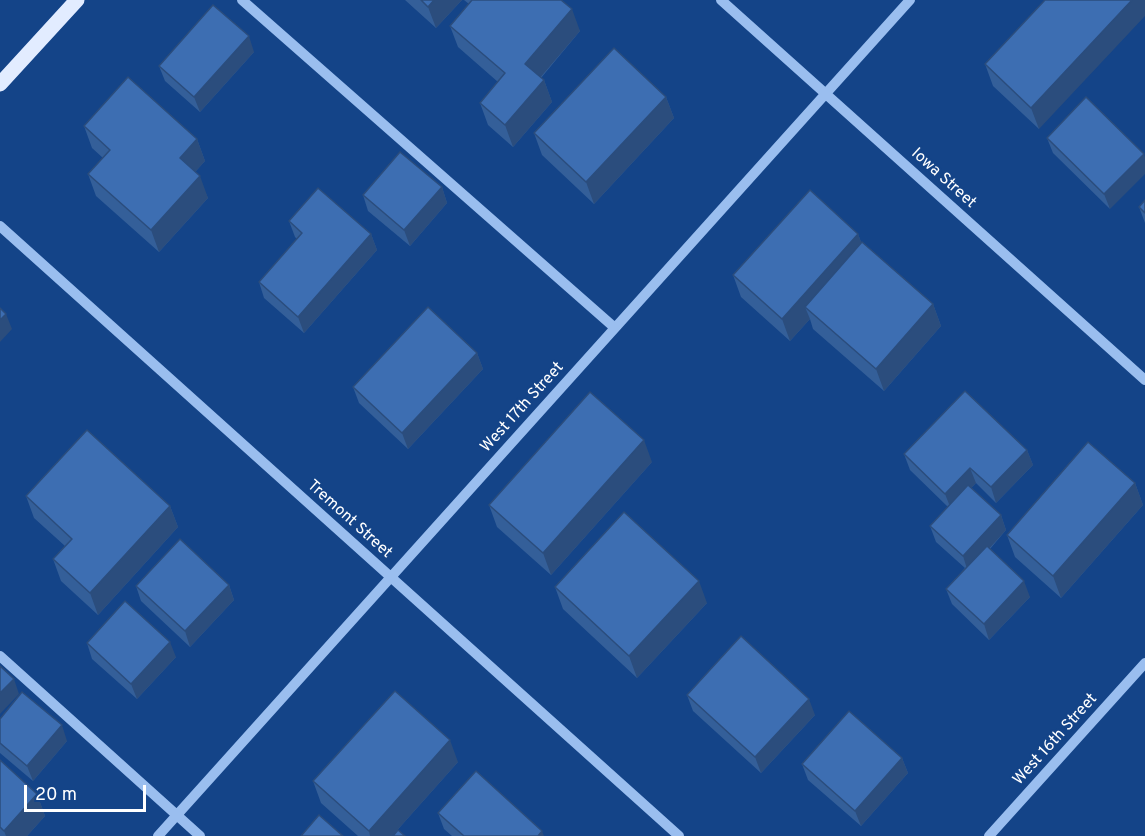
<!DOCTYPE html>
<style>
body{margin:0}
#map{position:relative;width:1145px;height:836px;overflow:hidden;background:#144488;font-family:Overpass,sans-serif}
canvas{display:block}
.scale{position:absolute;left:24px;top:785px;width:122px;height:27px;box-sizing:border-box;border:3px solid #fff;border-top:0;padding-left:8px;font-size:18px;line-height:21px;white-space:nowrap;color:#fff;-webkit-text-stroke:4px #144488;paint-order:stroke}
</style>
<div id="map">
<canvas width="1145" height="836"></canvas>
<div class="scale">20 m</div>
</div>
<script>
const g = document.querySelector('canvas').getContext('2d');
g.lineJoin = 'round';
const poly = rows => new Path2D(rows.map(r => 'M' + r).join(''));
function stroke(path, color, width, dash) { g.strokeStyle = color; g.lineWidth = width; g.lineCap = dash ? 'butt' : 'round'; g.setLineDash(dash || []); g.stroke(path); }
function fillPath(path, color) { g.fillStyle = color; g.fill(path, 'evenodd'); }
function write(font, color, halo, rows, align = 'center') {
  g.font = font + ' Overpass,sans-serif'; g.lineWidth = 4.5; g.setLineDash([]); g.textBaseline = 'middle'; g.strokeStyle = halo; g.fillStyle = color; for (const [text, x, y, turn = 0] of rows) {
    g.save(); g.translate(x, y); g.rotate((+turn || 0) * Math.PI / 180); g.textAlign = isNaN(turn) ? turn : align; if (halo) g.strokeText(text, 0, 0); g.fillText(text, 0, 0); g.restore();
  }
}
const minor = poly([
 [242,0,615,328],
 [721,0,1145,380],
 [0,226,679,836],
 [0,656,200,836],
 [158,836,910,0],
 [989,836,1145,663]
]);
const major = poly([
 [0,84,77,0]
]);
const wall = poly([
 [405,0,462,0,436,28],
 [464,0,561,0,580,31,541,78,544,80,552,102,513,147,488,125,480,103,498,82,458,47,450,26,469,4],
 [1045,0,1039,129,993,86,985,64],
 [254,52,200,112,165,81,159,66],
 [666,97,674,118,594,204,542,155,534,133],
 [1086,97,1110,209,1053,153,1047,138],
 [84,126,197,139,205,161,195,172,208,198,159,252,96,196,88,174,103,158,92,148],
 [442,187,447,203,410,246,368,211,363,195],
 [1145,200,1145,223,1139,207],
 [289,221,371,234,377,250,304,333,264,298,259,282,297,239,295,237],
 [858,234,861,242,933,304,941,326,884,391,813,329,810,319,790,341,741,297,733,275],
 [477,353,483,369,408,449,359,403,353,387],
 [1027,450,1033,465,996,503,976,483,971,488,1001,515,1006,530,990,549,1030,597,989,640,952,604,946,589,965,568,936,542,930,526,948,507,910,470,904,454],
 [652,462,551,575,497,527,489,505],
 [1135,483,1143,505,1061,598,1015,557,1007,535],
 [26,496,170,506,178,527,98,615,61,581,53,559,65,546,34,518],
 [229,585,234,600,190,647,141,601,136,586],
 [555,587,707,603,637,678,563,609],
 [87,643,176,657,137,699,92,659],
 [687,695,815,715,761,773,693,711],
 [0,719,67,741,33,781,0,753],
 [902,758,908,773,861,826,808,780,802,764],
 [0,760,37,794,45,816,27,836,0,836],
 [458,762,392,836,358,836,321,803,313,781],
 [438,813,544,836,452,836,444,829]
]);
const shadedWall = poly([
 [434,0,462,0,436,28,428,7],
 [1132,0,1145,0,1145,16,1039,129,1031,108],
 [572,9,580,31,533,86,525,64],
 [249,36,254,52,200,112,194,97],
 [544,80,552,102,513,147,505,125],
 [666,97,674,118,594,204,586,182],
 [197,139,205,161,188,180,180,158],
 [1144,154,1145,157,1145,174,1110,209,1104,194],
 [200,176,208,198,159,252,151,230],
 [442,187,447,203,410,246,404,230],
 [371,234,377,250,304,333,298,317],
 [858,234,866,255,805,307,810,319,790,341,782,319],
 [933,304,941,326,884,391,876,369],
 [6,314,12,329,0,342,0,320],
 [477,353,483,369,408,449,402,433],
 [644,440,652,462,551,575,543,553],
 [1027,450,1033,465,996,503,991,487],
 [970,468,976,483,951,509,945,494],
 [1135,483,1143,505,1061,598,1053,576],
 [170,506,178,527,98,615,90,593],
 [1001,515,1006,530,968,572,963,556],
 [699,581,707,603,637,678,629,656],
 [1024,581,1030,597,989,640,984,624],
 [229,585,234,600,190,647,185,631],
 [170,642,176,657,137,699,131,684],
 [14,679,19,694,0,714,0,693],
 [809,699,815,715,761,773,755,757],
 [62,725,67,741,33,781,27,766],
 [450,740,458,762,392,836,370,836,369,831],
 [902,758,908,773,861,826,855,811],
 [37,794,45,816,27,836,6,836,4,831],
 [542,831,544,836,538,836]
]);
const building = poly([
 [421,0,434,0,428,7,421,0],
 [472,0,561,0,572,9,525,64,544,80,505,125,480,103,505,73,450,26,472,0],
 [1045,0,1132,0,1031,108,985,64,1045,0],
 [213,5,249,36,194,97,159,66,213,5],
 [614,48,666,97,586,182,534,133,614,48],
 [128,77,197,139,180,158,200,176,151,230,88,174,110,150,84,126,128,77],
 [1086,97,1144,154,1104,194,1047,138,1086,97],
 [400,152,442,187,404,230,363,195,400,152],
 [318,188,371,234,298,317,259,282,302,233,289,221,318,188],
 [810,190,858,234,782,319,733,275,810,190],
 [1145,200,1145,213,1139,207,1145,200],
 [862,242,933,304,876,369,805,307,862,242],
 [428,307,477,353,402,433,353,387,428,307],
 [0,308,6,314,0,320,0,308],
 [965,391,1027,450,991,487,970,468,945,494,904,454,965,391],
 [590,392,644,440,543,553,489,505,590,392],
 [87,430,170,506,90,593,53,559,72,539,26,496,87,430],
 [1088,442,1135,483,1053,576,1007,535,1088,442],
 [968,485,1001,515,963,556,930,526,968,485],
 [624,512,699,581,629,656,555,587,624,512],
 [180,539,229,585,185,631,136,586,180,539],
 [987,546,1024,581,984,624,946,589,987,546],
 [125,601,170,642,131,684,87,643,125,601],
 [741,636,809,699,755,757,687,695,741,636],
 [0,666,14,679,0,693,0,666],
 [395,691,450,740,369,831,313,781,395,691],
 [22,692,62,725,27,766,0,743,0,719,22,692],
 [849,711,902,758,855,811,802,764,849,711],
 [0,760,37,794,4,831,0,827,0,760],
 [476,771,542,831,538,836,464,836,438,813,476,771],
 [319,815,343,836,301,836,319,815],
 [398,830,405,836,393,836,398,830]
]);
const streetNames = [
 ["Iowa Street",943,179,42],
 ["West 17th Street",523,408,-48],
 ["Tremont Street",349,520,42],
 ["West 16th Street",1056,740,-48]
];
stroke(minor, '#9abeef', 10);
stroke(major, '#e2ecff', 15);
fillPath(wall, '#345f99');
fillPath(shadedWall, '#2b4d7d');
fillPath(building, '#3d6eb2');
stroke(building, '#2b4d7d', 1.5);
write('16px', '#fff', '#144488', streetNames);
</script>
